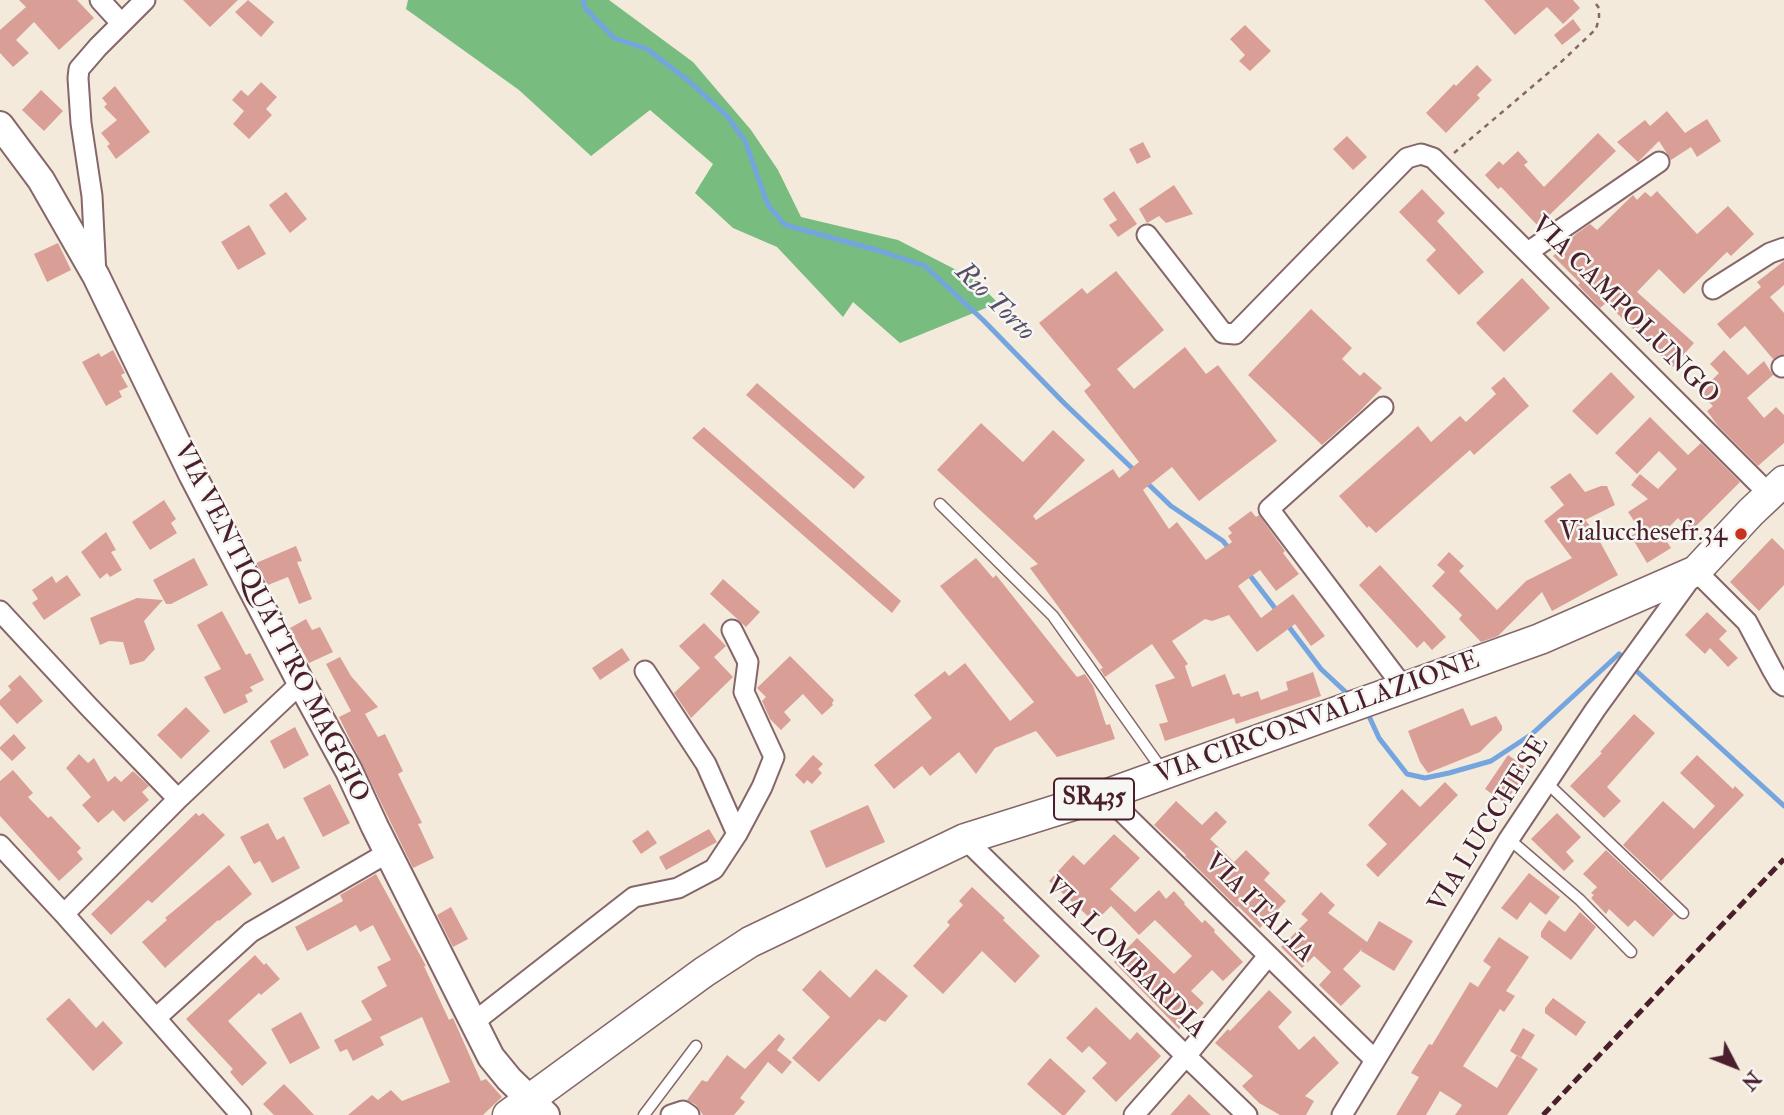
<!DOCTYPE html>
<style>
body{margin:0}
#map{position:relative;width:1784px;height:1115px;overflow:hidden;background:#f4eadb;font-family:"IM FELL Double Pica",serif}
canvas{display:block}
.north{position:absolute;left:1700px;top:1031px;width:70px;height:70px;-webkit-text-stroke:5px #f6f6f2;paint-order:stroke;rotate:132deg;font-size:19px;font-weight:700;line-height:28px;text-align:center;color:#4a1f2b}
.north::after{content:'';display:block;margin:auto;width:24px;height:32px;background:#4a1f2b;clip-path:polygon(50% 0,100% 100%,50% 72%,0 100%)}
</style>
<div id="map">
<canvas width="1784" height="1115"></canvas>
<div class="north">N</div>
</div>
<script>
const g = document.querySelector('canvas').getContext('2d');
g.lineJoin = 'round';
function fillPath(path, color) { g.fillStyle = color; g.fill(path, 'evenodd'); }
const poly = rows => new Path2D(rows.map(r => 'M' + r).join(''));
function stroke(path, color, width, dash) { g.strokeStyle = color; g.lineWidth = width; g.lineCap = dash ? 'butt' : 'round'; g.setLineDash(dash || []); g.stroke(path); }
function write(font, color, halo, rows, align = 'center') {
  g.font = font + ' "IM FELL Double Pica",serif'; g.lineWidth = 5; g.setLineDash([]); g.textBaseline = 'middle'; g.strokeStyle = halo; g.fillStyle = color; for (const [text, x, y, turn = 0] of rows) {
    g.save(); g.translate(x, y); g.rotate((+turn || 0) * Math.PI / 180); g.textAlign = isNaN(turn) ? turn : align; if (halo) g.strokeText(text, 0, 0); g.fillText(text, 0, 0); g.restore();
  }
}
const forest = poly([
 [408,0,609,0,693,62,751,130,778,170,801,217,898,240,974,279,998,303,900,343,853,302,843,317,777,247,733,228,695,193,713,164,650,110,591,156,519,90,406,9]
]);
const stream = poly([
 [583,0,585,8,614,38,647,49,690,82,727,116,745,141,768,205,785,225,880,251,925,266,983,320,1064,403,1135,471],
 [1144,480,1171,506,1223,541,1231,551],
 [1248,573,1278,612],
 [1286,623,1321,669,1351,697],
 [1631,666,1784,806],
 [1368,714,1379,738,1407,774,1425,778,1449,773,1491,761,1532,734,1619,654,1627,662]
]);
const building = poly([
 [19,0,77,0,94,18,59,50,34,22,16,40,29,53,13,67,0,53,0,30,26,7],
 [183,0,238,0,210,27],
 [248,0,274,22,261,37,235,12],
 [1484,0,1573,0,1580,8,1563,24,1547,7,1515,35],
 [1573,19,1581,30,1562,45,1554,35],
 [1245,25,1271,51,1250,71,1239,61,1245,55,1230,39],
 [1477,65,1492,80,1477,95,1480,98,1446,133,1426,113,1454,84,1456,86],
 [261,82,277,97,266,109,272,115,249,139,233,124,244,111,232,100,241,90,248,96],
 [115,86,150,132,116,159,107,146,110,144,101,133,117,120,104,107,107,104,102,98],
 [41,90,63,111,44,131,22,110],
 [1667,111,1685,133,1707,119,1721,141,1697,157,1691,147,1671,160,1659,141,1638,162,1617,142,1645,120,1650,126],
 [1598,133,1616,151,1538,226,1501,187,1498,189,1485,175,1499,161,1503,165,1518,151,1528,162,1524,165,1544,187],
 [1347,136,1367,157,1353,170,1333,149],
 [1143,142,1151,157,1137,164,1129,149],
 [1174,185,1193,214,1166,223,1159,216,1147,223,1139,209],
 [1422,189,1445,213,1437,221,1484,272,1459,295,1426,260,1436,250,1399,212],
 [1114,191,1137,224,1118,237,1109,225,1117,220,1103,199],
 [1657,191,1697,234,1728,206,1754,234,1731,256,1727,252,1684,294,1659,269,1637,292,1694,343,1673,367,1606,303,1600,308,1578,285,1580,283,1553,256,1576,234,1590,224,1597,230,1633,195,1637,200,1645,192,1651,197],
 [286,192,307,219,290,233,269,205],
 [249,225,266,254,238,270,221,242],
 [58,243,71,270,47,282,34,254],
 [1784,261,1784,285,1770,297,1784,313,1784,354,1773,359,1745,326,1730,339,1717,324,1761,287,1757,282],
 [1116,271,1164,330,1117,369,1134,389,1185,347,1206,374,1218,365,1277,441,1199,501,1172,467,1143,490,1169,529,1177,522,1206,560,1232,542,1228,536,1232,533,1228,528,1251,511,1256,517,1259,515,1285,551,1283,553,1299,574,1276,591,1260,570,1238,586,1261,618,1293,594,1325,636,1311,646,1295,624,1257,652,1229,615,1212,621,1205,619,1172,641,1188,664,1185,666,1192,687,1225,674,1233,695,1239,693,1241,697,1258,691,1261,700,1288,690,1286,682,1313,672,1321,696,1236,724,1234,718,1165,741,1159,724,1168,722,1155,685,1175,678,1152,644,1105,677,1100,669,1103,668,1030,568,1038,564,937,470,981,423,1023,462,1053,430,1085,460,1033,516,1036,520,1113,469,1119,478,1139,462,1084,391,1091,385,1039,323,1082,288,1087,294],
 [1522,278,1550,308,1504,352,1476,323],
 [1311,309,1352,348,1342,359,1360,376,1364,372,1382,388,1360,411,1322,445,1248,375],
 [113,350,125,373,121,375,128,387,119,391,122,397,106,406,82,362,99,353,101,357],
 [1724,350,1748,375,1764,361,1773,375,1747,398,1764,418,1776,407,1784,415,1784,443,1758,466,1718,426,1707,411,1713,406,1699,393,1719,373,1710,364],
 [1611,372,1635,397,1597,435,1572,411],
 [1504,377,1529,406,1474,455,1470,450,1376,533,1369,526,1367,528,1339,496,1418,426,1431,442,1460,416,1466,422,1496,394,1491,388],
 [757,383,865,477,854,489,746,395],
 [1650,417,1688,455,1701,443,1740,482,1691,531,1678,518,1662,534,1671,548,1647,563,1631,536,1640,530,1628,512,1648,499,1631,485,1640,474,1658,489,1677,469,1659,451,1637,474,1615,453],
 [704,427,901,601,892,613,692,438],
 [1570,473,1585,492,1601,486,1607,486,1615,505,1585,520,1601,539,1599,540,1618,575,1552,611,1542,592,1498,636,1481,642,1459,619,1462,615,1432,586,1445,572,1437,565,1449,552,1464,566,1459,571,1497,610,1526,581,1572,558,1544,521,1564,505,1550,487],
 [164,500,176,519,171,523,177,533,150,550,132,522],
 [106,532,116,550,111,552,122,570,110,577,107,573,100,579,81,552],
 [1772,538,1784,550,1784,585,1759,611,1730,582],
 [296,546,302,561,297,562,312,599,299,604,288,577,268,585,256,563],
 [194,558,208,585,171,604,166,604,153,580],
 [976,558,993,578,996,575,1077,677,1085,674,1093,686,1106,725,1110,724,1115,739,1057,757,1036,731,995,748,976,774,959,752,930,776,922,766,894,789,874,765,932,718,914,695,945,671,949,676,965,663,1010,721,1034,702,940,586],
 [1380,565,1446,637,1432,650,1424,641,1417,648,1359,585],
 [67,575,81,595,44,620,32,603,38,599,32,590,52,576,56,583],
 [723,579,760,612,746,627,710,594],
 [137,598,163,600,144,621,155,649,144,661,130,665,123,642,109,641,100,645,90,618],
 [222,611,246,655,250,653,264,680,250,687,253,691,245,695,248,702,224,714,204,677,221,669,197,625],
 [1707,612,1727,631,1719,639,1738,658,1728,667,1710,648,1705,654,1685,635],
 [306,619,312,630,320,627,333,652,309,663,290,628],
 [704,623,726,646,714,657,733,677,691,718,674,693,700,668,679,646],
 [622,648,630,660,600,680,592,668],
 [790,656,834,700,832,703,833,705,822,715,803,694,784,712,791,720,781,730,770,719,762,701,766,697,757,688],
 [340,657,351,676,378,707,365,714,378,737,385,734,403,771,398,774,422,823,418,824,434,858,413,868,339,717,351,711,326,664],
 [20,675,43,701,17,724,0,705,0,700,11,690,8,686],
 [186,707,210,731,181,759,157,735],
 [1463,708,1471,726,1496,716,1502,726,1502,730,1480,752,1428,773,1420,762,1408,731],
 [1634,714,1655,733,1607,787,1621,801,1604,818,1570,786,1602,753,1600,752],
 [295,727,309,755,284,769,270,741],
 [14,734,26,748,12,761,0,749,0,747],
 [79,754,88,763,94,758,108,782,115,776,121,782,133,771,149,786,142,792,149,800,124,822,113,810,98,823,82,805,91,797,66,768],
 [813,755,823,764,818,769,822,773,812,784,807,780,804,784,795,775],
 [1508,755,1528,769,1505,803,1485,789],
 [1697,755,1733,789,1735,786,1744,795,1661,881,1623,845,1663,801,1694,829,1715,806,1680,773],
 [13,770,33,793,28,797,48,818,51,816,81,848,77,852,83,859,59,881,0,816,0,781],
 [1445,782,1458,795,1378,877,1366,865,1387,844,1368,825,1402,789,1420,807],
 [330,784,350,823,323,837,303,798],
 [1176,801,1202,825,1216,811,1227,822,1210,839,1234,862,1246,850,1270,873,1264,880,1286,901,1260,928,1238,906,1237,907,1185,856,1186,855,1154,825],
 [868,805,885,842,826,868,810,831],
 [196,813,199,816,203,813,225,835,152,903,148,900,111,935,91,914],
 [1557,813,1581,837,1566,852,1574,861,1564,871,1531,839],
 [268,823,277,840,284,836,300,868,272,883,260,861,254,864,240,837],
 [709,829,717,842,666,870,659,857],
 [648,830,657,843,641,854,632,841],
 [1114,834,1140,858,1110,889,1135,912,1159,890,1166,899,1174,891,1185,903,1184,904,1202,923,1205,920,1215,930,1214,932,1243,962,1223,981,1212,970,1191,991,1204,1003,1179,1029,1114,962,1137,938,1174,974,1192,956,1155,920,1139,935,1111,906,1102,915,1098,911,1091,919,1049,881,1073,855,1084,865],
 [1606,850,1674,914,1653,937,1635,920,1628,927,1609,909,1606,914,1591,898,1594,895,1591,893,1597,887,1583,874],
 [229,865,252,894,219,921,218,920,165,968,142,942,167,920,165,918],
 [1529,873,1560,897,1546,915,1530,902,1517,920,1501,908],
 [376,874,426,966,424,966,449,1020,453,1018,481,1081,486,1079,502,1097,483,1115,348,1115,372,1095,378,1100,391,1090,402,1101,450,1082,422,1017,380,1037,384,1045,353,1061,347,1049,340,1052,334,1040,372,1020,361,1001,387,986,377,967,391,960,373,925,360,932,356,925,307,951,295,927,343,901,340,895],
 [972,887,1005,918,1003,920,1040,956,1015,983,982,951,943,994,913,966,950,925,947,922,963,905,959,901],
 [1321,892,1335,905,1328,913,1367,942,1379,921,1413,941,1394,971,1361,951,1363,948,1343,969,1361,986,1341,1006,1319,985,1331,972,1314,956,1302,968,1281,947,1308,920,1301,914],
 [451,907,468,939,453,947,437,915],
 [1580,912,1596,927,1571,960,1541,937,1541,932,1549,920,1565,932],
 [1499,937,1529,957,1506,991,1515,996,1504,1012,1500,1009,1463,1066,1497,1088,1517,1055,1538,1069,1507,1115,1455,1115,1462,1105,1440,1091,1426,1115,1396,1115,1419,1077,1411,1073,1429,1044,1432,1045,1470,982,1478,987,1491,967,1483,961],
 [255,955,264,965,266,963,280,979,261,995,259,993,228,1021,267,1063,242,1086,230,1072,233,1069,186,1019],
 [876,969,908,996,885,1022,879,1019,819,1082,792,1058,830,1017,802,990,820,970,850,998],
 [1269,990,1292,1012,1278,1027,1299,1050,1314,1036,1339,1063,1305,1096,1314,1101,1306,1115,1280,1115,1259,1103,1242,1086,1253,1076,1215,1043,1228,1029,1230,1031],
 [69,998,96,1028,103,1021,123,1043,93,1071,46,1019],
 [1553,998,1586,1022,1576,1036,1545,1013,1545,1008],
 [1096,1007,1130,1040,1137,1032,1161,1056,1116,1102,1092,1078,1107,1063,1089,1046,1082,1053,1066,1038],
 [301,1012,320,1048,290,1064,271,1029],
 [1523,1028,1535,1035,1521,1058,1510,1051],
 [779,1034,785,1039,777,1050,792,1062,782,1074,768,1062,740,1098,745,1102,734,1115,703,1115,696,1105,687,1100,702,1080,707,1082,727,1055,745,1069],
 [1050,1058,1086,1091,1065,1115,1062,1115,1027,1084],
 [284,1084,296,1096,314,1115,274,1115,263,1104],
 [1189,1094,1211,1115,1170,1115]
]);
const path = poly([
 [1454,153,1560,63,1596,29,1599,18,1599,8,1593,0]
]);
const lane = poly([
 [940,504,1053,616,1163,771],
 [1546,782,1683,913],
 [1509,839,1580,900,1631,952],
 [644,1115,696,1046]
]);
const street = poly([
 [100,0,121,23],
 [1147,235,1223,333,1235,334,1407,158,1421,154,1433,158,1770,495],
 [1528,252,1659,162],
 [96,275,92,196,81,123,78,78,79,69,98,47,145,0],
 [1713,289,1770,253,1784,248],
 [1782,367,1784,366],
 [1383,407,1269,509,1404,688],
 [0,611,89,707,178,799],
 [645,671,706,764,737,834],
 [1105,795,1375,1060],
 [965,839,1186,1056,1247,1115],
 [0,845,64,914,241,1115],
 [64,914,178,799,301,683],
 [156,1018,251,932,389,852],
 [474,1022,634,897,678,888,714,869,737,834,762,787,774,757,744,692,748,662,732,630],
 [671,1115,683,1111,689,1115],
 [1134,1115,1186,1056,1268,956],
 [1342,1115,1509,839,1595,710,1696,571,1747,622,1773,671,1780,683,1784,686]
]);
const secondary = poly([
 [0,125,41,180,96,276,192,474,301,683,349,771,375,827,491,1057,509,1079,546,1115]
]);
const primary = poly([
 [508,1115,704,972,750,942,965,839,1105,795,1540,639,1696,571,1751,512,1784,481]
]);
const rail = poly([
 [1543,1115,1784,859]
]);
const markers = [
 [1741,534,7,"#c8321e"]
];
const shields = [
 [1094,799,80]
];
const shieldNames = [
 ["SR435",1094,799]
];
const streetNames = [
 ["VIA CAMPOLUNGO",1624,311,45],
 ["VIA VENTIQUATTRO MAGGIO",270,623,63],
 ["VIA CIRCONVALLAZIONE",1318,719,-20],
 ["VIA LUCCHESE",1490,825,-58],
 ["VIA ITALIA",1258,909,45],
 ["VIA LOMBARDIA",1124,959,45]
];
const poiNames = [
 ["Vialucchesefr.34",1727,534]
];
const waterNames = [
 ["Rio Torto",994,303,44]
];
fillPath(forest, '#78bc80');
stroke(stream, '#75a5df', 5);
fillPath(building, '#d99f97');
stroke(lane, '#866669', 13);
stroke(street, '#866669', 23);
stroke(secondary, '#866669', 30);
stroke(primary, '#866669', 33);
stroke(path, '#866669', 2.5, [5, 5]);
stroke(lane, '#fff', 10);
stroke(street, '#fff', 19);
stroke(secondary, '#fff', 26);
stroke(primary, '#fff', 30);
stroke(rail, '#4a1f2b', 5, [10, 5]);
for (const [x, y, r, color] of markers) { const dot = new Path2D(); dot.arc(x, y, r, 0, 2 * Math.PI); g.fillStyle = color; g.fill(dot); stroke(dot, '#f6f6f2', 2.5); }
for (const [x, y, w] of shields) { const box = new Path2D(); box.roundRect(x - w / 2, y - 20.5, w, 41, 5); g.fillStyle = '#f6f6f2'; g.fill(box); stroke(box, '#4a1f2b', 2); }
write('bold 24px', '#4a1f2b', null, shieldNames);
write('26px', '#4a1f2b', '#f6f6f2', streetNames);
write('26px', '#4a1f2b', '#f6f6f2', poiNames, 'right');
write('italic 28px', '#594e6a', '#f6f6f2', waterNames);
</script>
